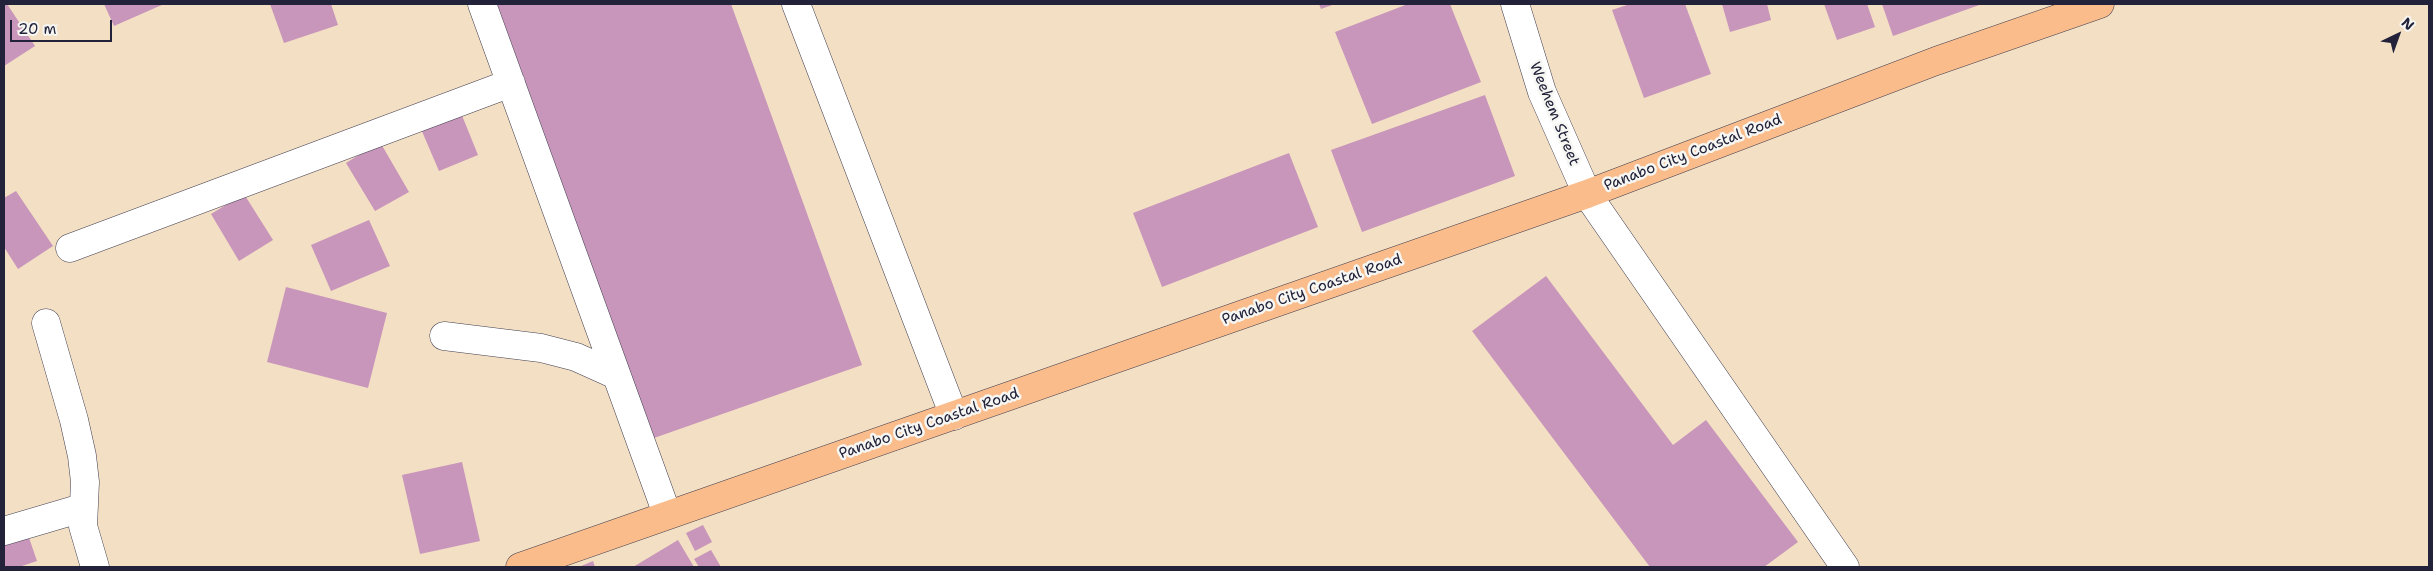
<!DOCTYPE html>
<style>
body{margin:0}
#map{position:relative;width:2433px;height:571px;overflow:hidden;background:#f3dfc3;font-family:"Shantell Sans",sans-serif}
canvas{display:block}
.frame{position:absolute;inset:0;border:5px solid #22223b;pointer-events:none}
.north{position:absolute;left:2373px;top:10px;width:50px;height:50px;-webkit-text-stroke:4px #f6f6f2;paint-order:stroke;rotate:42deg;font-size:14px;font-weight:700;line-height:20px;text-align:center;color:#22223b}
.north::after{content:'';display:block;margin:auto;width:18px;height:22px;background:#22223b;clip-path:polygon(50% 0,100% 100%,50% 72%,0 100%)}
.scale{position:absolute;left:10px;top:20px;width:102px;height:22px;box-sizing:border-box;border:2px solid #22223b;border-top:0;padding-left:6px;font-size:15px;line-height:18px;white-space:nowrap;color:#22223b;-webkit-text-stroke:4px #f6f6f2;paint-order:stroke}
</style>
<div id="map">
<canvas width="2433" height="571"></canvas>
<div class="frame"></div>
<div class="north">N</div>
<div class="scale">20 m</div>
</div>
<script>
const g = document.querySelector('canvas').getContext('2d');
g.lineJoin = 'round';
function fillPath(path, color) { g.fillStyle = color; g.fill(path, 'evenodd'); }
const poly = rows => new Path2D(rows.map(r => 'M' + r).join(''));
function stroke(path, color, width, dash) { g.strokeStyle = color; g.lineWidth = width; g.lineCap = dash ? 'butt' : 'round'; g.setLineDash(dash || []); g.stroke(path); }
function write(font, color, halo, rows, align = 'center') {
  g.font = font + ' "Shantell Sans",sans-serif'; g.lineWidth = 5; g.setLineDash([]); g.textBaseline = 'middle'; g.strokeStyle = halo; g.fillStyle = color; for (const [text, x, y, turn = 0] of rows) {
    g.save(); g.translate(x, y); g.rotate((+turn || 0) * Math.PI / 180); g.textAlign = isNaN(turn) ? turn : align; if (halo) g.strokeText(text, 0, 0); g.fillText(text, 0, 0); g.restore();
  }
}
const building = poly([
 [4,4,7,4,35,46,4,66],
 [104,4,164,4,114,26],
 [270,4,331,4,338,25,284,43],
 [497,4,731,4,862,365,654,438],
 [1319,4,1335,4,1321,9],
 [1408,4,1450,4,1481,82,1372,124,1335,32],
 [1630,4,1685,4,1711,74,1644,98,1612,10],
 [1722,4,1767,4,1771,20,1730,32],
 [1824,4,1867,4,1875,27,1837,40],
 [1882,4,1982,4,1893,36],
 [1485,95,1515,176,1362,232,1331,150],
 [461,113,478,155,439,171,421,129],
 [380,142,409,192,375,211,346,163],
 [1289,153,1318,227,1162,287,1133,213],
 [16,191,53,246,18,269,4,247,4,198],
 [244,194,273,240,239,261,211,214],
 [369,220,390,266,331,291,311,245],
 [1546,276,1673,445,1706,420,1798,542,1764,567,1650,567,1472,331],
 [286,287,387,313,368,388,267,362],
 [462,462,480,541,420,554,402,475],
 [703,525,712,542,695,551,686,533],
 [27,532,37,561,19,567,4,567,4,541],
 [678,540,694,567,633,567],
 [711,550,721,567,699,567,694,559],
 [593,561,595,567,579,567]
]);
const minor = poly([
 [482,4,667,514],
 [796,4,954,416],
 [1515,4,1542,92,1587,194,1845,567],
 [70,248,511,83],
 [46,323,74,420,82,456,85,482,83,526,95,567],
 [444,336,541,348,576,357,616,375],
 [4,531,82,508]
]);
const major = poly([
 [520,567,1587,194,1936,61,2100,4]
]);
const streetNames = [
 ["Weehem Street",1554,114,68],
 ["Panabo City Coastal Road",1693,153,-21],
 ["Panabo City Coastal Road",1312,290,-19],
 ["Panabo City Coastal Road",929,424,-19]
];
fillPath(building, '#c895bb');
stroke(minor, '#413e4f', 29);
stroke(major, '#413e4f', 29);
stroke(minor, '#fff', 28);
stroke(major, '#fabc8b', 28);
write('15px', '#22223b', '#f6f6f2', streetNames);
</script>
